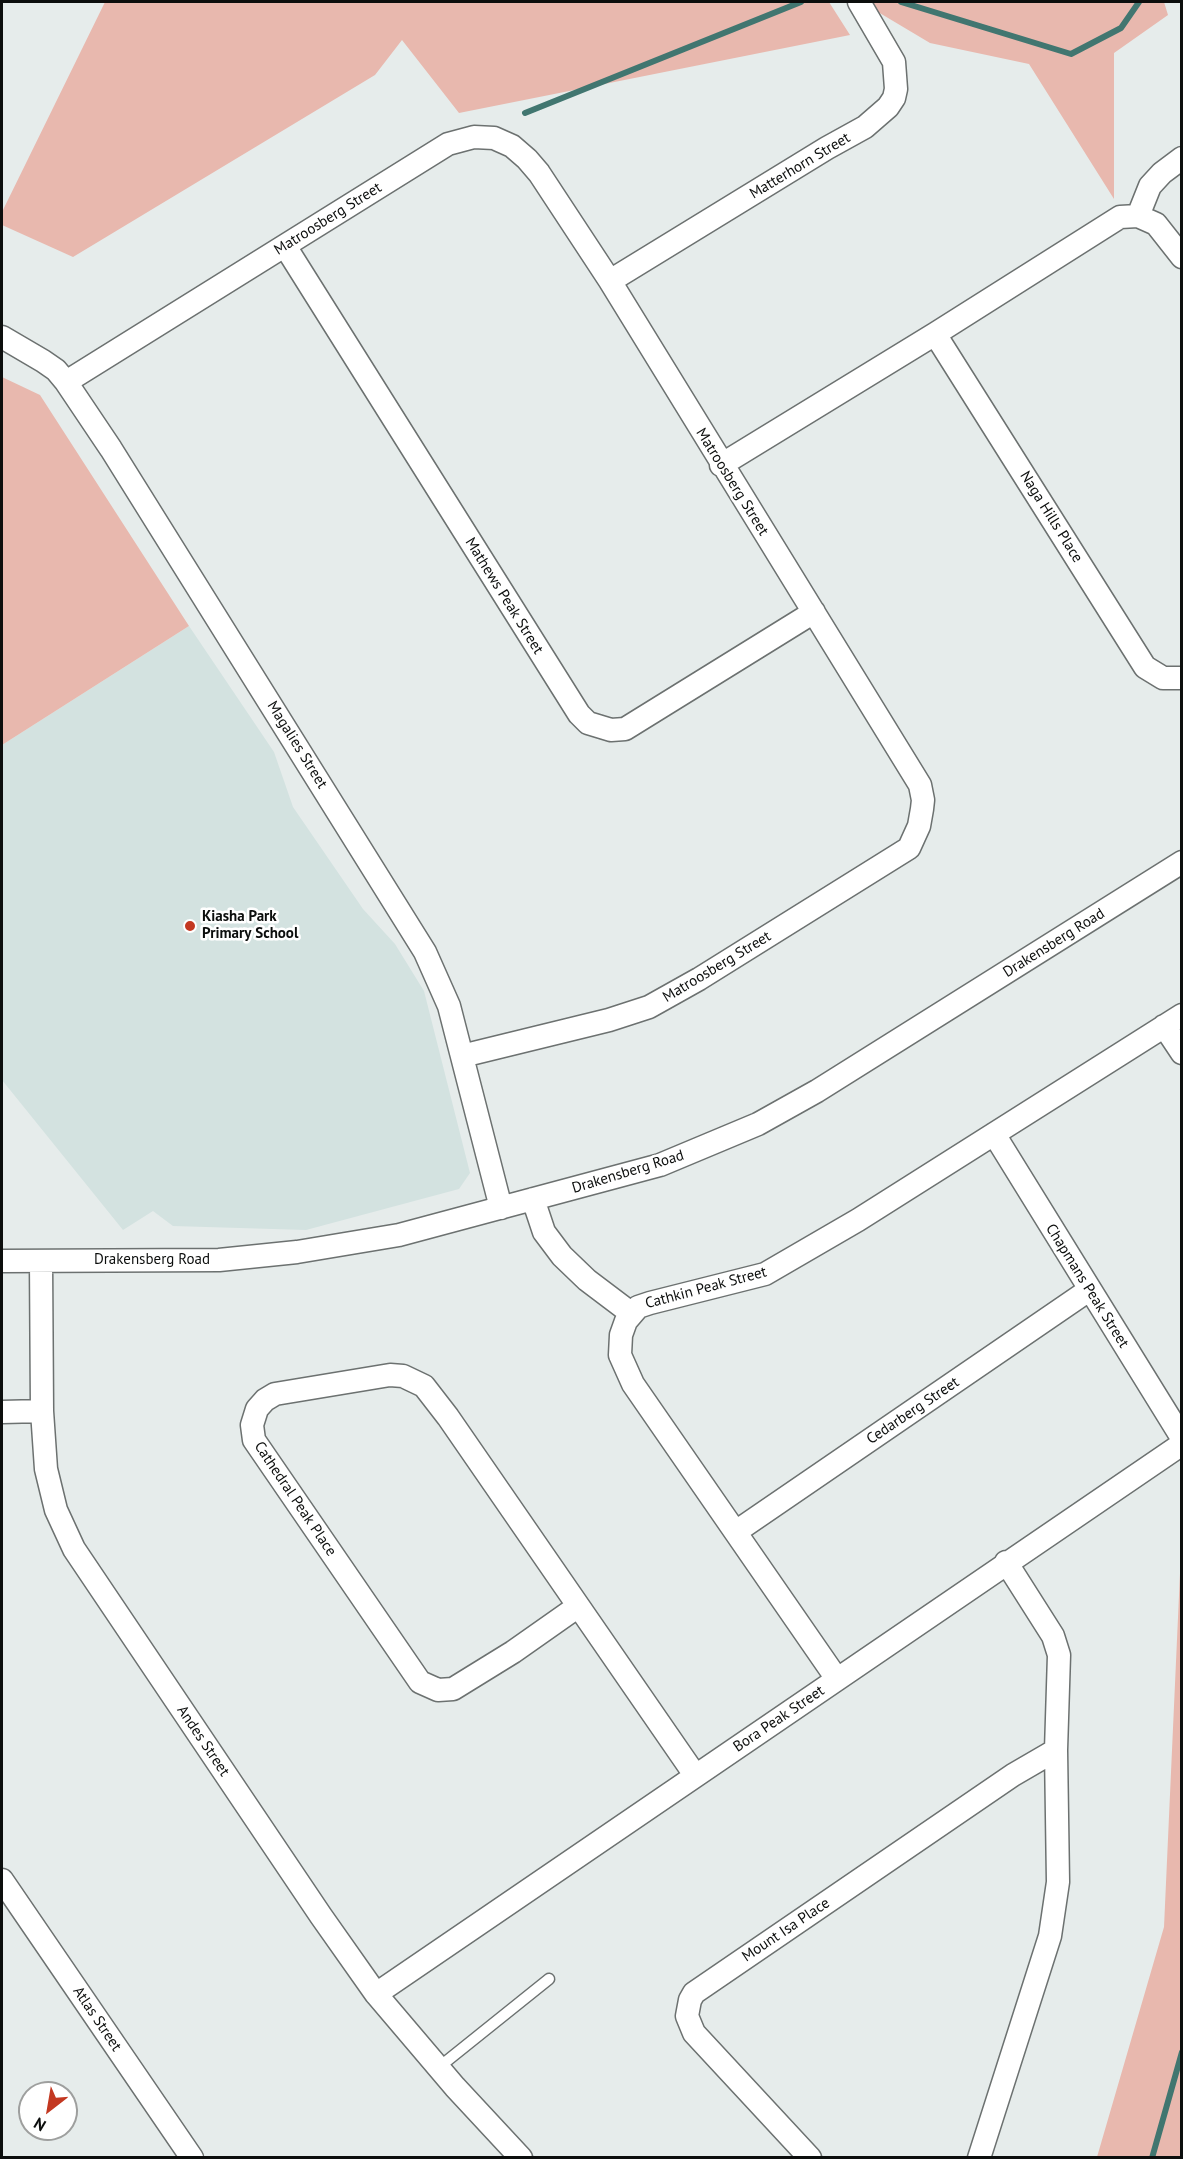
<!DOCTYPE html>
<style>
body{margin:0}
#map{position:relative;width:1183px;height:2159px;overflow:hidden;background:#e6eceb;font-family:"PT Sans",sans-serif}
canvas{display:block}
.frame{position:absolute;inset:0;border:3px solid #0c0e0d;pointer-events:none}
.north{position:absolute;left:18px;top:2081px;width:60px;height:60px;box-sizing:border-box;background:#fff;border:2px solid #9e9f9e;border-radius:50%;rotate:211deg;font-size:16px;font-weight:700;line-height:24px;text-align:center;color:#0c0e0d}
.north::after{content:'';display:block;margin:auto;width:21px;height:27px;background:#c33821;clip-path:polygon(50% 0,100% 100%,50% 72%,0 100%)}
</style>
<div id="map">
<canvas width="1183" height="2159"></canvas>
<div class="frame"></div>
<div class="north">N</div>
</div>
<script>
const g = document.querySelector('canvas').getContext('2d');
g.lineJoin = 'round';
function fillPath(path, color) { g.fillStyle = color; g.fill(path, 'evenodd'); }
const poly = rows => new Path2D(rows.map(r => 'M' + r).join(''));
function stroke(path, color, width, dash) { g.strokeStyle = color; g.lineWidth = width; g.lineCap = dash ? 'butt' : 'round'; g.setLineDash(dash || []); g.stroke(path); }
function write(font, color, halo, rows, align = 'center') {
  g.font = font + ' "PT Sans",sans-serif'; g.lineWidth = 5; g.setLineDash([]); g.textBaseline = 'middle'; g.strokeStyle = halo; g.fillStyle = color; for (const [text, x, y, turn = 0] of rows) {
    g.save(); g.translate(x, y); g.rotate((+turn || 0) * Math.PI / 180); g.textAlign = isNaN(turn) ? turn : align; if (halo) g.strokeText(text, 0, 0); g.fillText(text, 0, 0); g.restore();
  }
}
const built = poly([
 [189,626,274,752,293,807,363,909,395,944,424,991,470,1173,459,1189,306,1230,173,1226,153,1211,123,1230,2,1080,2,745]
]);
const green = poly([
 [105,2,829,2,850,35,459,113,402,40,375,75,73,257,2,225,2,212],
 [871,2,1164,2,1168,15,1114,53,1114,199,1029,64,930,43,878,12],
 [2,377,40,395,189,626,2,745],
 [1181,1551,1181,2157,1097,2157,1164,1927]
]);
const stream = poly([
 [901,2,1071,54,1121,28,1139,2],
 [525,113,801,2],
 [1152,2158,1182,2052]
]);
const service = poly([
 [438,2068,549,1979]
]);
const minor = poly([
 [1138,216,1150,186,1162,173,1182,158],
 [285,246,579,714,588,723,611,730,625,729,814,612],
 [610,281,827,148,865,127,888,107,894,98,896,89,894,62,859,2],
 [935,334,1145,667,1163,678,1182,678],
 [2,337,43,361,56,370,66,382,111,449,425,952,449,1006,501,1208],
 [66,382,448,144,474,137,494,138,512,146,527,159,539,173,610,281,920,785,923,800,922,809,919,826,909,848,699,979,649,1007,609,1020,462,1056],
 [721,465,935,334,1120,217,1138,216,1156,224,1182,257],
 [1164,1026,1182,1053],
 [994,1134,1182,1438],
 [533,1199,544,1232,562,1256,587,1280,632,1314],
 [2,1261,219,1260,297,1252,399,1235,660,1165,758,1124,817,1091,1182,862],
 [41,1261,42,1411,46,1469,56,1510,74,1549,321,1916,376,1994,455,2087,521,2158],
 [2,1412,42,1411],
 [737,1531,1089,1290],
 [577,1607,513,1652,453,1689,438,1690,420,1682,254,1440,252,1425,257,1409,265,1400,275,1394,390,1375,403,1376,424,1386,448,1417,695,1775],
 [837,1679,633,1384,620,1355,621,1335,626,1321,638,1307,650,1303,765,1274,858,1220,1182,1015],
 [2,1880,192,2158],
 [376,1994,1182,1444],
 [810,2158,694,2033,687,2016,690,2000,694,1993,1013,1775,1056,1750],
 [979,2158,1050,1936,1058,1882,1056,1750,1059,1655,1053,1636,1006,1562]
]);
const markers = [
 [190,926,6,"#c33821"]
];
const streetNames = [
 ["Matterhorn Street",800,166,-31],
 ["Matroosberg Street",328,219,-32],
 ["Matroosberg Street",732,482,58],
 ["Naga Hills Place",1051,517,58],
 ["Mathews Peak Street",504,596,58],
 ["Magalies Street",297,745,58],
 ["Drakensberg Road",1054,943,-32],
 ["Matroosberg Street",717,967,-31],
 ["Drakensberg Road",628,1172,-17],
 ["Drakensberg Road",152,1260],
 ["Chapmans Peak Street",1087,1286,58],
 ["Cathkin Peak Street",706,1288,-15],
 ["Cedarberg Street",913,1411,-34],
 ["Cathedral Peak Place",295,1499,56],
 ["Bora Peak Street",779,1719,-34],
 ["Andes Street",203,1741,56],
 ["Mount Isa Place",786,1930,-34],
 ["Atlas Street",97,2019,56]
];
const poiNames = [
 ["Kiasha Park",202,917],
 ["Primary School",202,934]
];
fillPath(built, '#d3e2e0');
fillPath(green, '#e8b8ae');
stroke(stream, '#417670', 6);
stroke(service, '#6c7170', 13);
stroke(minor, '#6c7170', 25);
stroke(service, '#fff', 10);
stroke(minor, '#fff', 22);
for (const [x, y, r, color] of markers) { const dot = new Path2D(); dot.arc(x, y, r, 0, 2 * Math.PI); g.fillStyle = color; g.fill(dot); stroke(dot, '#fff', 2); }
write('15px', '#0c0e0d', '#fff', streetNames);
write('bold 15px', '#0c0e0d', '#fff', poiNames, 'left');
</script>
